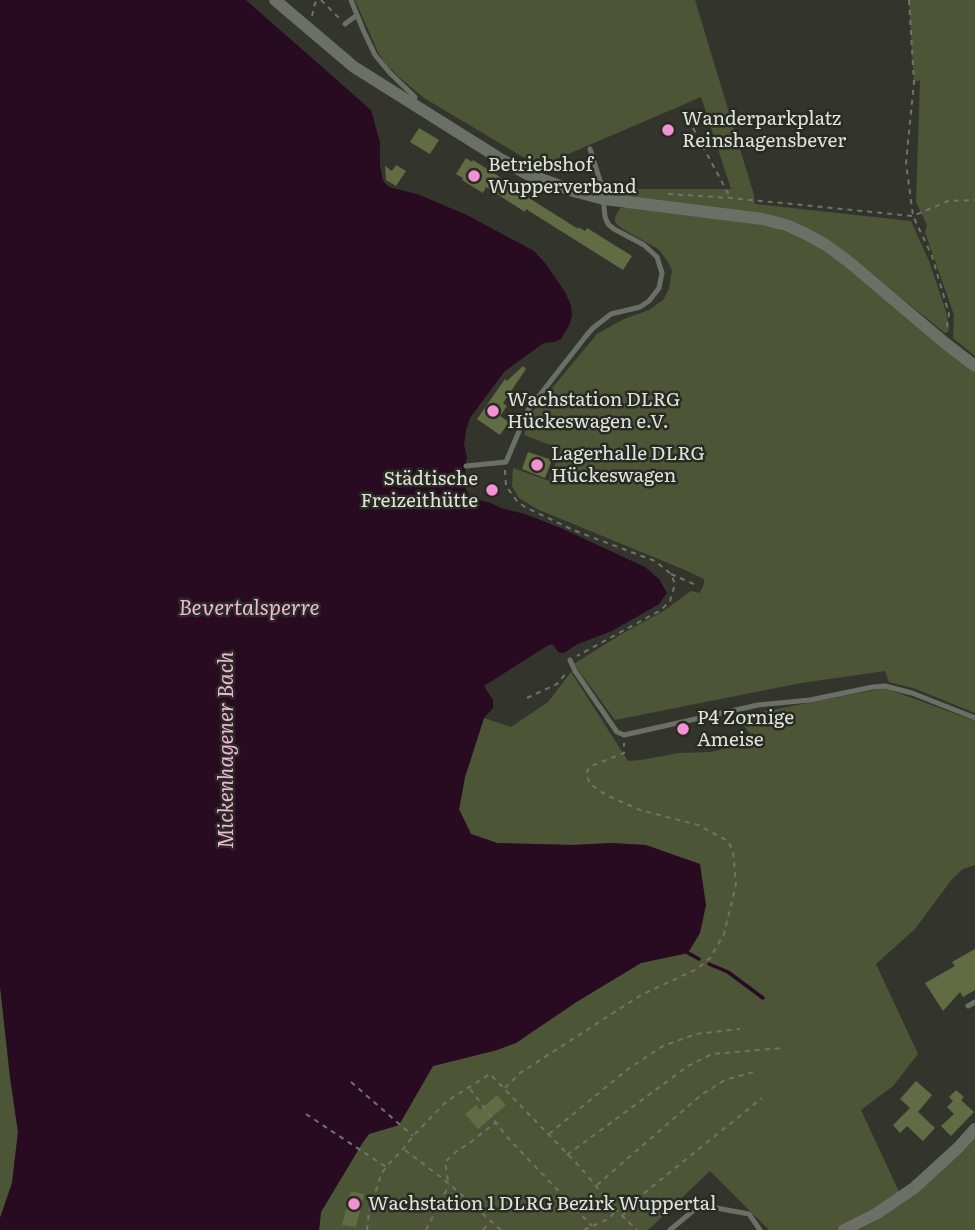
<!DOCTYPE html>
<meta charset="utf-8">
<style>
body{margin:0}
canvas{display:block;background:#33352c}
</style>
<canvas width="975" height="1230"></canvas>
<script>
const g = document.querySelector('canvas').getContext('2d');
g.lineJoin = 'round';
function fillPath(path, color) { g.fillStyle = color; g.fill(path, 'evenodd'); }
const poly = rows => new Path2D(rows.map(r => 'M' + r).join(''));
function stroke(path, color, width, dash) { g.strokeStyle = color; g.lineWidth = width; g.lineCap = dash ? 'butt' : 'round'; g.setLineDash(dash || []); g.stroke(path); }
function write(font, color, halo, rows, align = 'center') {
  g.font = font + ' Literata,serif'; g.lineWidth = 5; g.setLineDash([]); g.textBaseline = 'middle'; g.strokeStyle = halo; g.fillStyle = color; for (const [text, x, y, turn = 0] of rows) {
    g.save(); g.translate(x, y); g.rotate((+turn || 0) * Math.PI / 180); g.textAlign = isNaN(turn) ? turn : align; if (halo) g.strokeText(text, 0, 0); g.fillText(text, 0, 0); g.restore();
  }
}
const green = poly([
 [355,0,695,0,754,195,755,204,911,221,929,261,946,312,949,327,948,332,945,333,839,248,806,228,614,195,606,189,731,189,701,97,545,164,523,157,424,98,399,77,384,62,378,52],
 [909,0,975,0,975,356,953,338,954,315,925,232,927,225,916,202,920,80,914,82],
 [620,208,636,208,743,221,776,228,811,242,841,262,975,373,975,713,916,689,889,682,885,671,801,683,615,720,574,664,620,635,665,610,691,591,700,593,704,584,704,579,685,570,537,509,519,498,512,486,513,468,549,481,561,449,524,435,533,411,597,334,624,319,649,310,663,300,669,289,672,270,667,260,658,249,621,228,615,222,615,217],
 [571,672,628,761,641,760,679,753,711,752,745,743,750,741,751,735,742,723,746,715,885,688,975,721,975,865,963,869,952,879,915,929,876,964,918,1054,893,1086,861,1110,900,1194,839,1230,769,1230,710,1171,648,1230,319,1230,321,1212,363,1142,369,1134,399,1125,433,1066,497,1050,641,963,688,953,646,845,611,843,573,845,497,843,471,834,459,810,465,777,484,718,511,727,548,702],
 [0,986,10,1077,18,1132,12,1183,0,1218],
 [975,1138,975,1230,859,1230,876,1221,918,1191,964,1151]
]);
const water = poly([
 [0,0,246,0,371,110,380,142,380,165,383,181,389,187,417,194,467,215,534,251,546,264,565,292,571,305,572,316,569,326,561,339,554,342,544,343,505,371,470,418,466,431,464,445,467,457,465,472,462,478,463,484,471,498,491,503,501,508,525,514,561,528,645,567,659,579,667,593,659,604,612,631,578,644,564,653,558,652,555,647,552,644,547,646,484,686,493,700,493,708,484,718,465,777,459,809,471,834,497,843,573,845,611,843,646,845,700,864,706,905,700,933,688,953,641,963,578,1001,516,1043,497,1050,433,1066,399,1125,369,1134,363,1142,321,1212,319,1230,0,1230,0,1218,12,1183,18,1132,10,1077,0,986]
]);
const stream = poly([
 [688,953,699,959],
 [709,964,728,972,763,998]
]);
const building = poly([
 [419,128,439,140,430,154,410,142],
 [466,158,472,162,473,160,511,184,510,186,578,229,578,227,585,231,587,228,632,256,623,270,526,209,525,212,486,187,483,193,462,180,463,178,456,174],
 [396,165,406,171,396,186,386,180,385,166,392,171],
 [523,366,526,369,503,403,507,406,500,416,509,422,500,435,477,419,505,379,507,381],
 [528,452,552,460,545,478,522,469],
 [975,949,975,990,963,997,960,992,943,1011,925,983,955,966,952,962],
 [916,1081,932,1095,918,1112,935,1128,923,1141,907,1126,900,1133,893,1125,910,1108,900,1099],
 [956,1090,964,1097,961,1100,974,1112,951,1136,941,1126,954,1114,947,1107,953,1101,949,1097],
 [497,1095,506,1105,478,1129,465,1114,476,1105,480,1110],
 [351,1191,364,1194,356,1227,342,1225]
]);
const path = poly([
 [909,0,914,82,906,163,913,216,932,256,949,314,947,327],
 [312,16,315,3,321,0,340,19],
 [693,128,730,197],
 [668,194,731,198,913,216,948,201,975,200],
 [505,470,506,486,517,501,525,507,573,530,655,561,671,574,675,584,670,601,661,610,577,656],
 [671,574,696,585],
 [527,698,557,684,566,673],
 [351,1082,413,1136],
 [505,1088,520,1073,641,995,697,969,710,958,724,934,736,884,733,851,728,841,698,825,640,810,606,795,590,784,586,773,591,766,624,753,624,743],
 [470,1089,507,1137,592,1226],
 [306,1114,386,1167],
 [549,1134,628,1069,663,1046,696,1034,740,1029],
 [405,1150,447,1182,501,1230],
 [567,1155,688,1066,712,1054,782,1048],
 [448,1180,445,1162,458,1150,467,1145,495,1123],
 [597,1185,701,1095,725,1080,757,1071],
 [623,1215,643,1194,762,1098],
 [367,1230,369,1212,381,1175,386,1167,403,1149,413,1136,447,1101,490,1074,580,1167,616,1210,637,1230],
 [426,1230,449,1185],
 [483,1230,490,1222],
 [584,1230,610,1218,615,1211]
]);
const service = poly([
 [351,0,364,32,375,55,390,73,415,97,414,103],
 [345,24,357,15],
 [466,466,506,462,528,410,586,336,593,328,611,314,640,307,649,301,659,288,662,273,657,257,644,245,614,229,608,224,605,217,602,187,590,149],
 [570,660,575,671,617,732,624,735,758,705,810,700,873,687,885,686,912,693,975,718],
 [968,1006,975,1002],
 [670,1230,700,1205,749,1214,760,1230]
]);
const tertiary = poly([
 [275,0,354,67,502,160,529,175,577,192,604,199,762,219,786,225,806,234,826,245,849,262,945,343,975,366],
 [844,1230,876,1214,914,1188,959,1147,975,1129]
]);
const markers = [
 [668,130,7,"#f391d5"],
 [474,176,7,"#f391d5"],
 [493,411,7,"#f391d5"],
 [537,465,7,"#f391d5"],
 [492,490,7,"#f391d5"],
 [683,729,7,"#f391d5"],
 [354,1204,7,"#f391d5"]
];
const poiNames = [
 ["Wanderparkplatz",682,119],
 ["Reinshagensbever",682,141],
 ["Betriebshof",488,165],
 ["Wupperverband",488,187],
 ["Wachstation DLRG",507,400],
 ["Hückeswagen e.V.",507,422],
 ["Lagerhalle DLRG",551,454],
 ["Hückeswagen",551,476],
 ["Städtische",478,479,"right"],
 ["Freizeithütte",478,501,"right"],
 ["P4 Zornige",697,718],
 ["Ameise",697,740],
 ["Wachstation 1 DLRG Bezirk Wuppertal",368,1204]
];
const waterNames = [
 ["Bevertalsperre",249,609],
 ["Mickenhagener Bach",227,750,-90]
];
fillPath(green, '#4d5537');
fillPath(water, '#290b21');
stroke(stream, '#290b21', 3.5);
fillPath(building, '#616c45');
stroke(path, '#71736b', 2, [5, 5]);
stroke(service, '#6c6f65', 5);
stroke(tertiary, '#6c6f65', 12);
for (const [x, y, r, color] of markers) { const dot = new Path2D(); dot.arc(x, y, r, 0, 2 * Math.PI); g.fillStyle = color; g.fill(dot); stroke(dot, '#292b23', 2.5); }
write('19px', '#e0e2dc', '#292b23', poiNames, 'left');
write('italic 21px', '#f3b4dd', '#292b23', waterNames);
</script>
